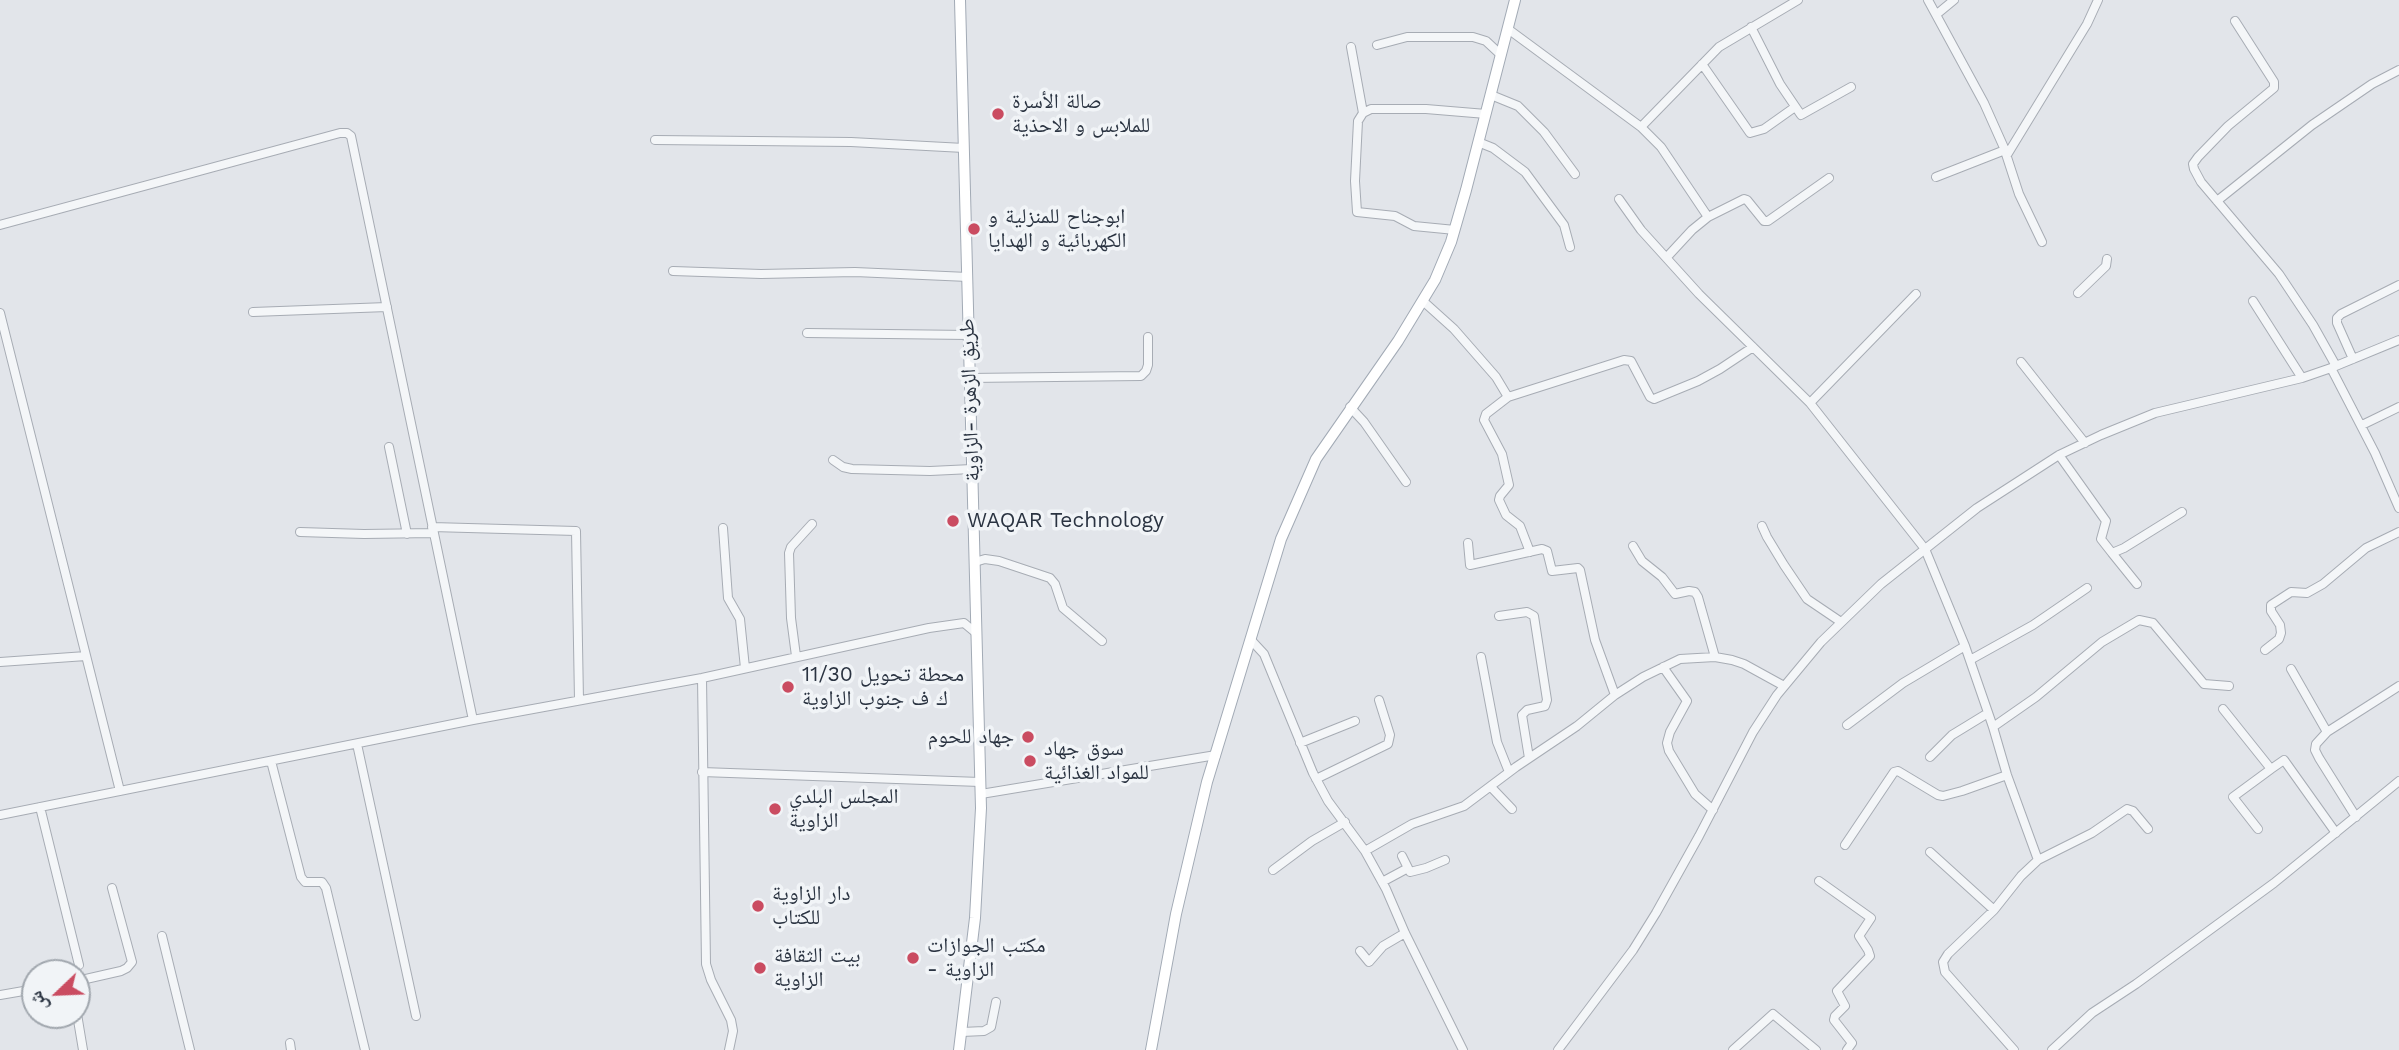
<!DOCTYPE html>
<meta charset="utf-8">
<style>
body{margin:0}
#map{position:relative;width:2399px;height:1050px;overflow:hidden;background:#e2e5ea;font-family:"Work Sans","Noto Naskh Arabic",sans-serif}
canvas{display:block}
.north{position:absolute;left:21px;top:959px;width:70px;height:70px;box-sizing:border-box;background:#f1f4f7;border:2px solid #a1a7ae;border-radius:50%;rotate:247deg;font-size:19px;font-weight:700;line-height:28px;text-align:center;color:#2a3341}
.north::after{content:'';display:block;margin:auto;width:24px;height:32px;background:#ca4c61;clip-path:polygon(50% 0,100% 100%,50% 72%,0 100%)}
</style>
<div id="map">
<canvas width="2399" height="1050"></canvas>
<div class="north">ش</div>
</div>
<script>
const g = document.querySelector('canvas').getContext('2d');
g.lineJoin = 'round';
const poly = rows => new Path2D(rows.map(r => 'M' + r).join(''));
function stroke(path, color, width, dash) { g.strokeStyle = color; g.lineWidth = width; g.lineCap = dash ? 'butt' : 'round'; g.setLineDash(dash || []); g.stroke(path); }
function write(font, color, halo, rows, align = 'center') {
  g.font = font + ' "Work Sans","Noto Naskh Arabic",sans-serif'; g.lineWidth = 7; g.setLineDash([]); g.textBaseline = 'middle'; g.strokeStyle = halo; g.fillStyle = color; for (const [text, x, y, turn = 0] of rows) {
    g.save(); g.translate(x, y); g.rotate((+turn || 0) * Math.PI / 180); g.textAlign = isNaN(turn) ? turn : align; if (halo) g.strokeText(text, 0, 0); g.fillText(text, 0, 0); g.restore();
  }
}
const minor = poly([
 [1928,0,1984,103,2005,150,1936,177],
 [1937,14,1954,0],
 [2235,21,2274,82,2274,88,2228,126,2198,157,2193,164,2194,169,2201,182,2279,274,2313,325,2336,366],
 [1751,27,1780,84,1801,115,1851,87],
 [1508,29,1641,127,1661,147,1708,217,1692,230,1667,257],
 [1377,45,1407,37,1473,37,1486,41,1501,55],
 [1351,47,1363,113],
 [1702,64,1750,133,1764,129,1795,107],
 [1491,95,1518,106,1544,132,1575,174],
 [1641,127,1719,47,1798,0],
 [655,140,851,142,964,148],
 [1478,142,1493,148,1525,172,1564,225,1570,247],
 [2005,151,2019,194,2042,242],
 [2007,155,2087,24,2098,0],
 [1619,199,1641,230,1699,294,1810,403,1925,549,1965,646,1993,727,2007,775,2038,860,2021,876,1994,910,1948,954,1943,962,1945,972,2014,1050],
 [2217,201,2312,125,2372,84,2399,70],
 [1708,217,1744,199,1747,200,1764,221,1768,221,1829,178],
 [0,225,340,133,347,133,351,136,473,720],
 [1455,230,1414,226,1395,216,1357,212,1355,181,1358,121,1363,113,1371,109,1426,109,1486,114],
 [673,271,761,274,855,272,968,277],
 [2078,293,2106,266,2107,259],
 [2253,301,2302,378],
 [1424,302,1454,329,1496,377,1508,397],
 [253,312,387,307],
 [0,313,120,791],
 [807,333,968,335],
 [2353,359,2337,323,2337,318,2341,314,2399,285],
 [2021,362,2085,443],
 [2331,368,2375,453,2399,508],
 [969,378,1141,376,1146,371,1148,365,1148,337],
 [1810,403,1916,294],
 [1350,407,1364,422,1406,482],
 [2362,425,2399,407],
 [389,447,407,534],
 [2059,455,2106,521,2101,539,2112,553,2124,548,2182,512],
 [833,460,843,467,852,469,930,471,972,469],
 [1762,526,1767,537,1784,565,1807,599,1841,622],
 [432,527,576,531,579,700],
 [723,528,728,598,740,619,745,668],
 [300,532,364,534,433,533],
 [1468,543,1470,565,1542,549,1547,551,1552,571,1578,568,1580,570,1595,640,1615,695],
 [1633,546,1642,561,1662,577,1675,594,1689,591,1695,592,1698,597,1715,657],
 [1530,552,1520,526,1506,515,1499,500,1500,496,1509,485,1502,454,1484,420,1486,414,1508,397,1624,360,1631,361,1650,397,1654,399,1698,381,1720,369,1753,347],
 [2112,553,2137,584],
 [975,562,985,559,999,561,1050,578,1055,584,1063,608,1102,641],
 [1499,616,1527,612,1534,616,1547,700,1545,706,1527,710,1522,715,1529,758],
 [1251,640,1264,654,1313,773,1328,801,1365,851,1386,889,1405,933,1463,1050],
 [2265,650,2279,639,2281,633,2280,625,2271,611,2271,605,2291,592,2307,593,2323,584,2366,548,2399,532],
 [796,656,791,618,789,553,791,547,812,524],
 [1481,657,1497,742,1509,772],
 [1970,660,2033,625,2087,588],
 [0,662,86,656],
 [1663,667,1687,701,1670,732,1667,743,1669,751,1695,794,1713,810],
 [2291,669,2327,732],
 [702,678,706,964,711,980,731,1020,733,1031,729,1050],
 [2223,709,2271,769,2284,760,2336,833],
 [1847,725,1903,683,1965,646],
 [1993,727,2036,697,2102,642,2139,620,2153,623,2204,684,2229,686],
 [1300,743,1355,721],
 [357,744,416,1016],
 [1930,757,1952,735,1988,713],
 [271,761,301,877,305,882,322,882,326,888,365,1050],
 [702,772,980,782],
 [1316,779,1388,744,1390,735,1379,700],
 [1491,787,1512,809],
 [981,794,1216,755],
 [40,807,79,965],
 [0,815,473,720,702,678,929,628,964,623,976,633],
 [2356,817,2319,758,2315,750,2316,744,2327,732,2399,686],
 [2258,829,2233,797,2271,769],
 [1845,845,1894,772,1898,771,1938,795,1943,796,1962,791,2007,775],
 [1365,851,1412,824,1464,806,1516,767,1577,726,1615,695,1643,677,1680,659,1715,657,1732,660,1744,664,1784,686],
 [1930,852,1994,910],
 [2038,860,2092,833,2127,809,2133,811,2148,829],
 [1273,870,1312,841,1345,822],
 [1819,881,1871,918,1859,936,1868,950,1870,956,1837,991,1845,1006,1835,1016,1834,1020,1852,1043,1847,1050],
 [1382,882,1408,868,1402,856,1410,872,1426,868,1445,860],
 [162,936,190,1050],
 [1360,951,1369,962,1383,946,1405,933],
 [77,981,121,971,127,968,132,962,112,888],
 [0,995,35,989],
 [77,1014,83,1050],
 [962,1032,984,1031,991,1027,996,1002],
 [290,1043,291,1050],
 [1558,1050,1633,950,1656,913,1699,836,1753,732,1777,695,1821,642,1881,584,1977,508,2059,455,2101,435,2155,413,2302,378,2331,368,2399,340],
 [1733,1050,1773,1014,1816,1050],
 [2052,1050,2092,1013,2136,984,2274,883,2399,781]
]);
const major = poly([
 [959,1050,975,918,981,808,960,0],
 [1151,1050,1176,914,1207,782,1281,539,1316,459,1398,341,1435,280,1451,242,1466,190,1515,0]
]);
const markers = [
 [998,114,7,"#ca4c61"],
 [974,229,7,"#ca4c61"],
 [953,521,7,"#ca4c61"],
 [788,687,7,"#ca4c61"],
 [1028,737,7,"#ca4c61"],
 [1030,761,7,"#ca4c61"],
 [775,809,7,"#ca4c61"],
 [758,906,7,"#ca4c61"],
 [913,958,7,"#ca4c61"],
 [760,968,7,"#ca4c61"]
];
const poiNames = [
 ["صالة الأسرة",1012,102],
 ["للملابس و الاحذية",1012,126],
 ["ابوجناح للمنزلية و",988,217],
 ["الكهربائية و الهدايا",988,241],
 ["WAQAR Technology",967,521],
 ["محطة تحويل 11/30",802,675],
 ["ك ف جنوب الزاوية",802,699],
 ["جهاد للحوم",1014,737,"right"],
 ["سوق جهاد",1044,749],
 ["للمواد الغذائية",1044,773],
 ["المجلس البلدي",789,797],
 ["الزاوية",789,821],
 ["دار الزاوية",772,894],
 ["للكتاب",772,918],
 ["مكتب الجوازات",927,946],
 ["- الزاوية",927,970],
 ["بيت الثقافة",774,956],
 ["الزاوية",774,980]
];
const streetNames = [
 ["طريق الزهرة -الزاوية",970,400,-92]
];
stroke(minor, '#a7acb4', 10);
stroke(major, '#a2aab5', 12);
stroke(minor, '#f4f6f8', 8);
stroke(major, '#fff', 10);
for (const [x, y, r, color] of markers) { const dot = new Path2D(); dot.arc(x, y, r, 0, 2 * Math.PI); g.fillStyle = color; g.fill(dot); stroke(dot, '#f1f4f7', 2.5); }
write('21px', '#2a3341', '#f1f4f7', poiNames, 'left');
write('21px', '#2a3341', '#f1f4f7', streetNames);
</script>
